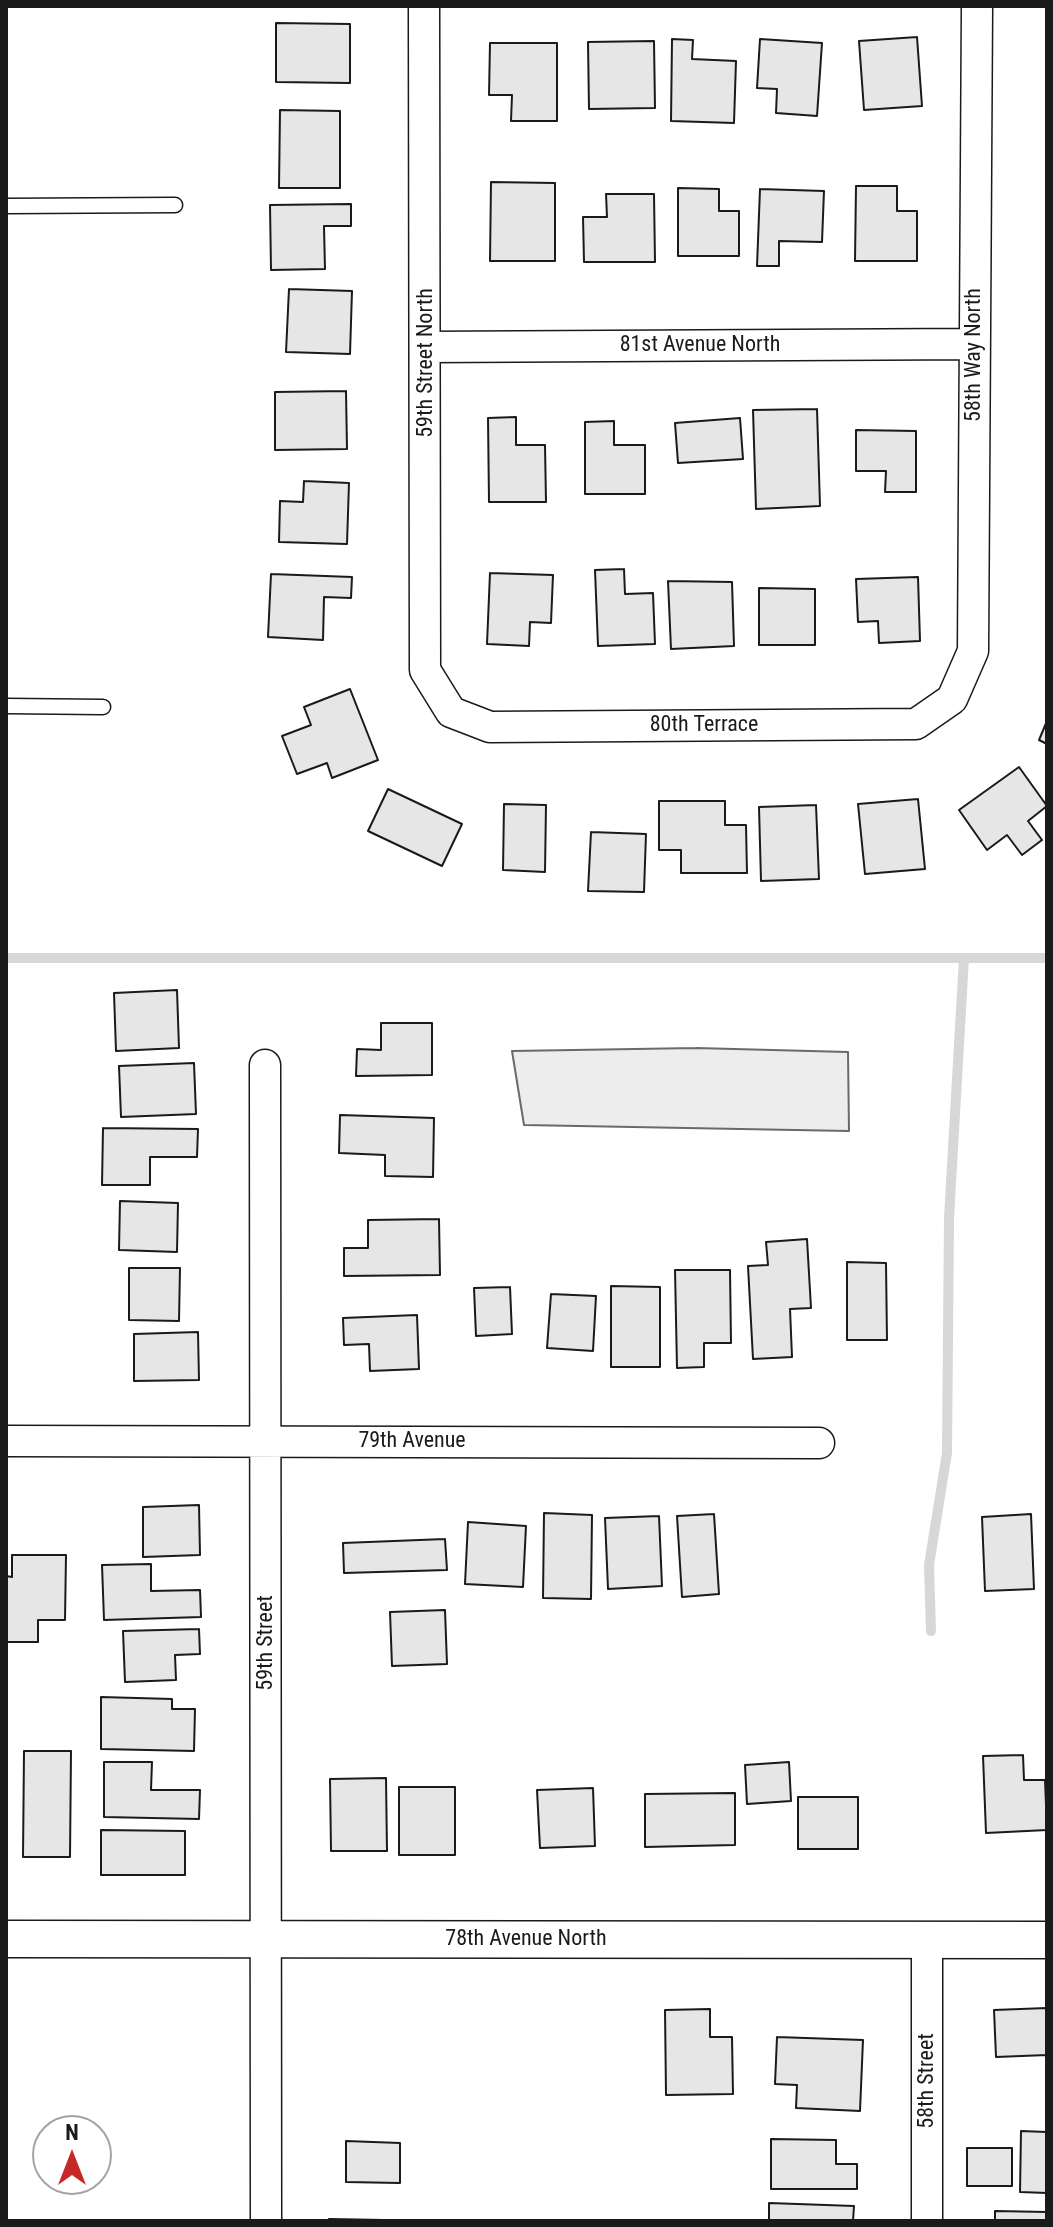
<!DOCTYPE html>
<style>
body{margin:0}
#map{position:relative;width:1053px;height:2227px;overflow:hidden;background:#fff;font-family:"Roboto Condensed",sans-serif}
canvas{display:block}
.frame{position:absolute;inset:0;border:8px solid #1a1a1a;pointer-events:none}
.north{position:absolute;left:32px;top:2115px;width:80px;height:80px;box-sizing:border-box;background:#fff;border:2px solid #a3a3a3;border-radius:50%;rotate:0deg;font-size:22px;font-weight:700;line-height:32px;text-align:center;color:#1a1a1a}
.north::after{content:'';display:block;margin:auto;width:28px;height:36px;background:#c62828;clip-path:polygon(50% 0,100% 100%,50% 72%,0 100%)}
</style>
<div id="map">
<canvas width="1053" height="2227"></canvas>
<div class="frame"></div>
<div class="north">N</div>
</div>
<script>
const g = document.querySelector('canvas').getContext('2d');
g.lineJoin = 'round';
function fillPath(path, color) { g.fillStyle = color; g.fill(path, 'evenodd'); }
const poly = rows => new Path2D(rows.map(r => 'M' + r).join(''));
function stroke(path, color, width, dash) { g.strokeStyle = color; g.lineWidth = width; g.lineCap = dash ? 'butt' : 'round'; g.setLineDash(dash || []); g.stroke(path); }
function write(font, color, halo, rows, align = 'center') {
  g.font = font + ' "Roboto Condensed",sans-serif'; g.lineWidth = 6; g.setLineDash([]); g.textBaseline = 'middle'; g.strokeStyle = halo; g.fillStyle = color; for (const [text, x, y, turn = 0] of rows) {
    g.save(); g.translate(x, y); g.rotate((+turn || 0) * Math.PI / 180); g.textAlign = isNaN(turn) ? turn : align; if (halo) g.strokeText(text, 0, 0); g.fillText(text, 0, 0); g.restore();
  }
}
const green = poly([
 [696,1048,848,1052,849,1131,524,1125,512,1051,696,1048]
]);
const stream = poly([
 [6,958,1047,958],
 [931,1631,929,1565,947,1453,949,1218,964,958]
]);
const building = poly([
 [276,23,350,24,350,83,276,82,276,23],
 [917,37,922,106,864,110,859,41,917,37],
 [672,39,693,40,692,59,736,61,734,123,671,121,672,39],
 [760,39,822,43,817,116,776,113,777,89,757,88,760,39],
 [654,41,655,108,589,109,588,42,654,41],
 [490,43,557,43,557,121,511,121,512,95,489,95,490,43],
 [280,110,340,111,340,188,279,188,280,110],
 [491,182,555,183,555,261,490,261,491,182],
 [856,186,897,186,897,211,917,211,917,261,855,261,856,186],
 [678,188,719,189,719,211,739,211,739,256,678,256,678,188],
 [760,189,824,191,822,242,779,241,779,266,757,266,760,189],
 [606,194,654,194,655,262,584,262,583,217,607,217,606,194],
 [351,204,351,226,324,226,325,269,271,270,270,205,351,204],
 [289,289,352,291,350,354,286,352,289,289],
 [346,391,347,449,275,450,275,392,346,391],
 [817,409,820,506,756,509,753,410,817,409],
 [516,417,516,445,545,445,546,502,489,502,488,418,516,417],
 [740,418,743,459,678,463,675,423,740,418],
 [614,421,614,445,645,445,645,494,585,494,585,422,614,421],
 [856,430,916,431,916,492,885,492,886,471,856,471,856,430],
 [304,481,349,483,347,544,279,542,280,501,303,502,304,481],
 [624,569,625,594,653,593,655,644,598,646,595,570,624,569],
 [490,573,553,575,551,623,530,622,529,646,487,644,490,573],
 [271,574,352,577,351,598,324,597,323,640,268,637,271,574],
 [918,577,920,641,879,643,878,621,858,622,856,579,918,577],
 [668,581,732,582,734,646,671,649,668,581],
 [759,588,815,589,815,645,759,645,759,588],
 [350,689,378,760,332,778,327,763,297,774,282,736,311,725,304,707,350,689],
 [1047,721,1047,744,1039,740,1047,721],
 [1019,767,1047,806,1028,821,1042,840,1022,855,1007,835,987,850,959,810,1019,767],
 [388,789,462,824,442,866,368,831,388,789],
 [918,799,925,869,865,874,858,804,918,799],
 [659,801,725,801,725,825,746,825,747,873,681,873,681,850,659,850,659,801],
 [504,804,546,805,545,872,503,870,504,804],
 [816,805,819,879,761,881,759,807,816,805],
 [591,832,646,834,644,892,588,891,591,832],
 [177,990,179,1048,116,1051,114,993,177,990],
 [381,1023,432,1023,432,1075,356,1076,357,1049,381,1050,381,1023],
 [194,1063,196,1114,121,1117,119,1066,194,1063],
 [340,1115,434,1118,433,1177,385,1176,385,1155,339,1153,340,1115],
 [103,1128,198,1129,197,1157,150,1157,150,1185,102,1185,103,1128],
 [120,1201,178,1203,177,1252,119,1250,120,1201],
 [439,1219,440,1275,344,1276,344,1248,368,1248,368,1220,439,1219],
 [807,1239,811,1308,790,1309,792,1357,753,1359,748,1266,768,1265,766,1242,807,1239],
 [847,1262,886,1263,887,1340,847,1340,847,1262],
 [129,1268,180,1268,179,1321,129,1320,129,1268],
 [675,1270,730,1270,731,1343,704,1343,704,1367,677,1368,675,1270],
 [611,1286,660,1287,660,1367,611,1367,611,1286],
 [510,1287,512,1334,476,1336,474,1288,510,1287],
 [551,1294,596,1296,593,1351,547,1348,551,1294],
 [417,1315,419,1369,370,1371,369,1344,344,1345,343,1318,417,1315],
 [198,1332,199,1380,134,1381,134,1334,198,1332],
 [199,1505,200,1555,143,1557,143,1507,199,1505],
 [544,1513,592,1515,591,1599,543,1598,544,1513],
 [714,1514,719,1594,682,1597,677,1516,714,1514],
 [1031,1514,1034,1589,985,1591,982,1517,1031,1514],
 [659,1516,662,1586,608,1589,605,1518,659,1516],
 [468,1522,526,1526,523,1587,465,1584,468,1522],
 [445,1539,447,1570,344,1573,343,1543,445,1539],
 [12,1555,66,1555,65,1620,38,1620,38,1642,6,1642,6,1576,12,1577,12,1555],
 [151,1564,151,1591,200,1590,201,1617,104,1620,102,1565,151,1564],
 [445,1610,447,1664,392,1666,390,1612,445,1610],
 [199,1629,200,1654,175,1655,176,1680,125,1682,123,1631,199,1629],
 [101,1697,172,1699,172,1709,195,1709,194,1751,101,1749,101,1697],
 [24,1751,71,1751,70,1857,23,1857,24,1751],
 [1023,1755,1024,1780,1045,1780,1047,1830,986,1833,983,1756,1023,1755],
 [104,1762,152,1762,151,1790,200,1790,199,1819,104,1817,104,1762],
 [789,1762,791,1801,747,1804,745,1765,789,1762],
 [386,1778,387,1851,331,1851,330,1779,386,1778],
 [399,1787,455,1787,455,1855,399,1855,399,1787],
 [593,1788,595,1846,540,1848,537,1790,593,1788],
 [735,1793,735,1845,645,1847,645,1794,735,1793],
 [798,1797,858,1797,858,1849,798,1849,798,1797],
 [101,1830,185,1831,185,1875,101,1875,101,1830],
 [1047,2008,1047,2058,1047,2055,996,2057,994,2010,1047,2008],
 [710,2009,710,2037,732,2037,733,2094,666,2095,665,2010,710,2009],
 [777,2037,863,2040,860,2111,796,2108,797,2085,775,2084,777,2037],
 [1021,2131,1047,2132,1047,2193,1020,2192,1021,2131],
 [771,2139,836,2140,836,2164,857,2164,857,2189,771,2189,771,2139],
 [346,2141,400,2143,400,2183,346,2182,346,2141],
 [967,2148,1012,2148,1012,2186,967,2186,967,2148],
 [769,2203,854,2206,853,2221,769,2221,769,2203],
 [995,2211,1047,2212,1047,2221,995,2221,995,2211],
 [329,2219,439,2221,329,2221,329,2219]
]);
const service = poly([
 [6,206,175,205],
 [6,706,103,707]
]);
const minor = poly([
 [424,6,425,670,451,712,490,727,916,724,952,699,973,651,977,6],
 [427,347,973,344],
 [265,1065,266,2221],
 [6,1441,819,1443],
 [927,1940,927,2221]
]);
const tertiary = poly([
 [6,1939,1047,1940]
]);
const streetNames = [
 ["81st Avenue North",700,345],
 ["58th Way North",974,355,-90],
 ["59th Street North",426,363,-90],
 ["80th Terrace",704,725],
 ["79th Avenue",412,1441],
 ["59th Street",266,1643,-90],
 ["78th Avenue North",526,1939],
 ["58th Street",927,2081,-90]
];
fillPath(green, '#ededed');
stroke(green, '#6a6a6a', 2);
stroke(stream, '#d7d7d7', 10);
fillPath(building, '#e6e6e6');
stroke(building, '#1a1a1a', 2);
stroke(service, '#1a1a1a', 17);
stroke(minor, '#1a1a1a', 33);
stroke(tertiary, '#1a1a1a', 39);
stroke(service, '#fff', 14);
stroke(minor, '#fff', 30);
stroke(tertiary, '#fff', 36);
write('22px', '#1a1a1a', '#fff', streetNames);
</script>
